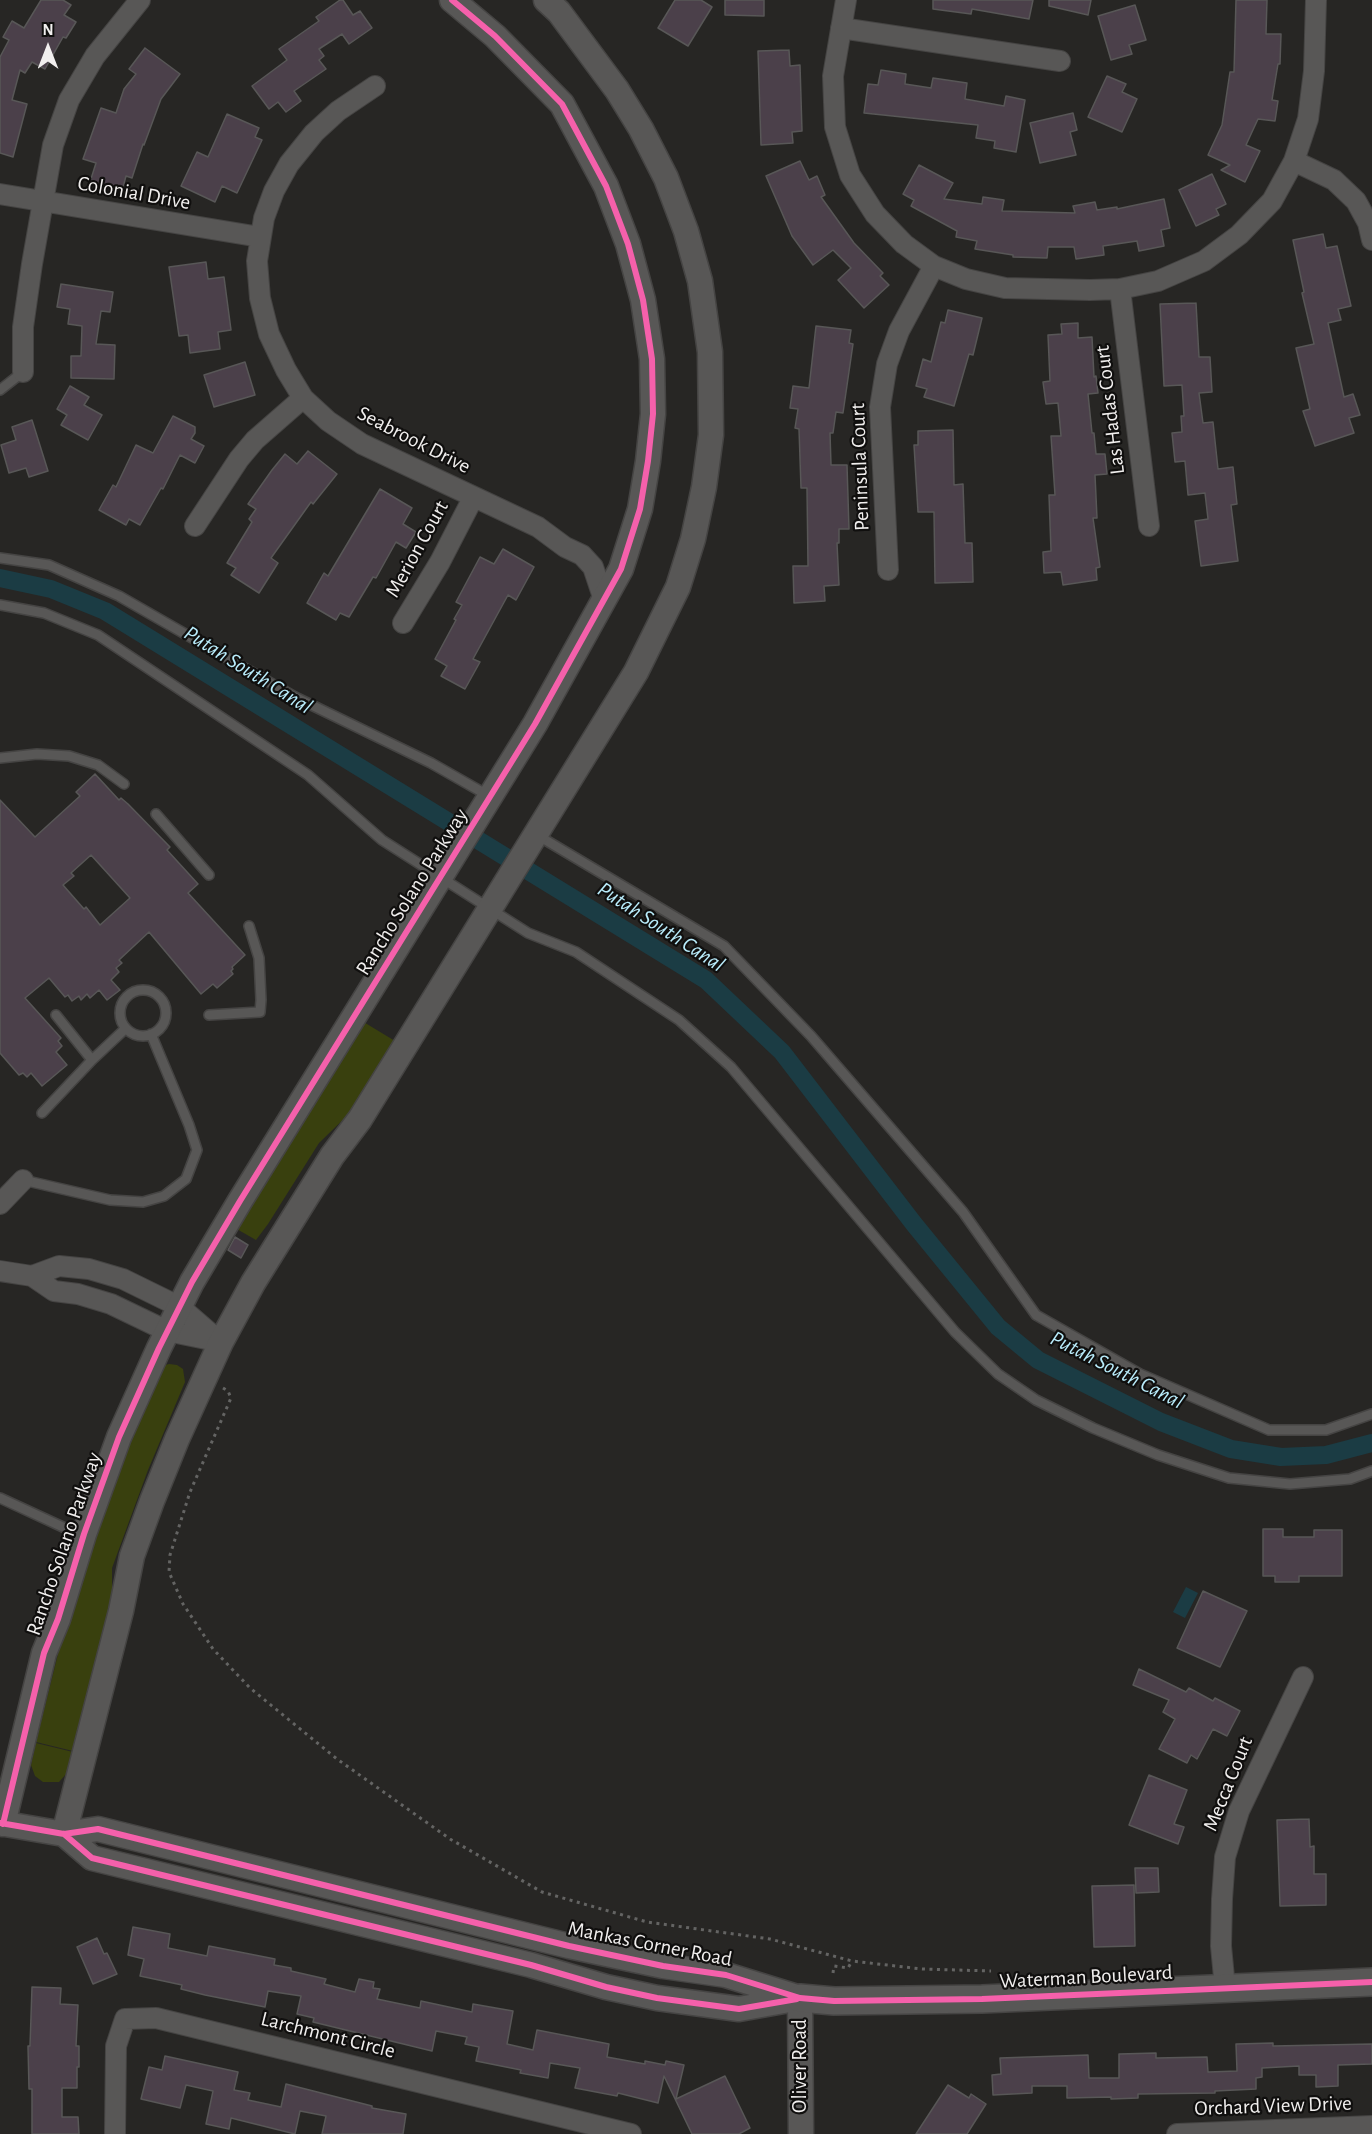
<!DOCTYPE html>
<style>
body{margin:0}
#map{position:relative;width:1372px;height:2134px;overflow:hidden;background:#272624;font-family:"Alegreya Sans",sans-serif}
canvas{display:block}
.north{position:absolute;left:18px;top:18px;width:60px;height:60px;-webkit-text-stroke:4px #100f0e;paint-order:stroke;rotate:0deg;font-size:16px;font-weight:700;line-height:24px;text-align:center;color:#f1efee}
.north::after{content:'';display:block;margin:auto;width:21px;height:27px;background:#f1efee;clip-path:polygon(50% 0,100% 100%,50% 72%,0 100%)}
</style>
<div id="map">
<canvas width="1372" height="2134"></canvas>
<div class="north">N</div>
</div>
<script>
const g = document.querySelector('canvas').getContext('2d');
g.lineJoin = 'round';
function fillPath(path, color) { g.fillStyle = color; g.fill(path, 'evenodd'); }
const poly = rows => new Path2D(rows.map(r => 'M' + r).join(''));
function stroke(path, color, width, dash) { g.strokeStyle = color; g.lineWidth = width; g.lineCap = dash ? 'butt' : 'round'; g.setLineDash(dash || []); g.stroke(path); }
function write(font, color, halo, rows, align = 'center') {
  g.font = font + ' "Alegreya Sans",sans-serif'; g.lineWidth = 4.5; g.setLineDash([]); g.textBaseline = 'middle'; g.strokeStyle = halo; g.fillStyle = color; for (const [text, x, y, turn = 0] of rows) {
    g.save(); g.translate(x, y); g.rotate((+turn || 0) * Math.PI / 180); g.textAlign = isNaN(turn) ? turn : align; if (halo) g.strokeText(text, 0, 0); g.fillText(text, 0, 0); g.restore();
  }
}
const green = poly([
 [362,1021,395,1041,352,1111,319,1143,268,1224,256,1240,235,1228],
 [169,1364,177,1365,183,1369,185,1382,148,1470,112,1568,112,1599,73,1751,36,1742,66,1622,117,1466,162,1366],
 [36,1743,73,1752,67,1773,59,1782,43,1782,35,1776,31,1765]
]);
const water = poly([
 [1186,1587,1198,1593,1185,1618,1173,1612]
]);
const canal = poly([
 [0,578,51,589,105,611,706,980,782,1052,914,1224,998,1327,1038,1360,1161,1422,1231,1449,1281,1457,1326,1455,1372,1443]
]);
const building = poly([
 [41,0,63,0,71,5,64,15,76,22,66,38,63,37,45,69,32,62,25,73,20,70,12,100,27,104,13,157,0,153,0,57,9,40,3,37,12,21,24,28,41,0],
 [340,0,343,0,353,15,360,11,372,28,349,44,342,34,319,49,324,56,319,60,326,69,294,91,301,101,286,112,278,102,269,109,252,86,287,60,279,49,319,21,316,17,340,0],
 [675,0,701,0,712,7,688,46,658,28,675,0],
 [725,0,764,0,764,16,725,15,725,0],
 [933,0,1033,0,1029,19,972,9,971,14,933,9,933,0],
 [1049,0,1091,0,1088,15,1049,6,1049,0],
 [1236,0,1267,0,1266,34,1281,34,1280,64,1278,64,1272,100,1278,101,1275,121,1258,119,1246,145,1260,151,1245,182,1221,170,1230,165,1208,155,1222,125,1230,72,1234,72,1236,0],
 [1135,5,1146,40,1129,45,1132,54,1111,60,1098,16,1135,5],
 [145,48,180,74,161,99,144,145,143,144,132,178,126,176,122,191,90,182,96,163,83,159,101,108,116,113,124,89,136,74,129,69,145,48],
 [789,50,790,66,800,65,802,131,792,132,793,143,761,145,758,51,789,50],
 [881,70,906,74,905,84,931,88,933,78,967,83,965,99,1004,106,1006,96,1025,100,1016,152,994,148,995,141,976,138,978,125,864,113,868,84,878,85,881,70],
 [1107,76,1126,84,1122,92,1137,99,1122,132,1088,117,1107,76],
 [1073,113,1077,130,1070,132,1076,155,1040,163,1030,123,1073,113],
 [227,114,259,128,255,137,262,140,237,193,222,186,215,202,181,186,197,152,208,157,227,114],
 [800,161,809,180,817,176,825,195,821,197,854,243,883,273,880,276,889,285,864,308,838,280,851,268,833,250,813,265,792,236,766,176,800,161],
 [919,165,953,183,944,199,982,204,983,197,1004,200,1002,211,1075,213,1073,206,1095,202,1097,210,1117,207,1117,209,1164,199,1170,228,1161,230,1164,246,1139,251,1137,241,1103,246,1104,255,1076,259,1074,247,1048,247,1047,258,1013,257,1013,255,975,249,977,241,956,237,957,231,911,206,914,200,903,194,919,165],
 [1212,174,1226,204,1216,209,1219,215,1196,226,1179,190,1212,174],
 [1323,234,1326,248,1337,246,1351,306,1338,309,1341,320,1328,323,1344,397,1353,394,1360,415,1349,418,1354,433,1315,446,1303,411,1310,409,1296,348,1314,344,1302,293,1304,292,1293,240,1323,234],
 [206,262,208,279,224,277,231,330,218,332,220,349,190,353,188,335,179,336,169,267,206,262],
 [61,284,113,292,110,312,101,311,96,344,115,345,114,379,71,378,71,356,81,356,82,326,68,324,70,309,57,307,61,284],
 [1196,303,1199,357,1210,357,1212,392,1199,393,1203,423,1213,422,1218,469,1233,467,1237,504,1231,505,1238,561,1201,566,1195,521,1208,519,1205,493,1188,495,1185,461,1175,462,1172,433,1182,432,1181,416,1184,416,1182,385,1164,386,1160,304,1196,303],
 [948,310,982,318,973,355,969,354,954,406,924,397,927,389,916,386,923,359,931,362,941,322,945,323,948,310],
 [1078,323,1078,338,1092,337,1094,377,1096,376,1098,393,1088,394,1092,433,1094,433,1096,454,1105,454,1107,474,1095,475,1097,518,1093,518,1100,567,1096,568,1097,580,1063,585,1061,572,1044,573,1043,552,1051,551,1049,495,1055,495,1051,436,1061,436,1058,403,1046,404,1043,382,1050,381,1048,335,1062,334,1061,324,1078,323],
 [816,326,851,330,849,343,853,344,843,413,836,412,833,433,830,433,831,465,847,465,849,529,839,529,839,543,837,543,839,585,824,586,825,601,794,603,793,566,808,566,807,488,801,488,799,429,795,428,798,409,790,408,793,386,809,388,816,326],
 [245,362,255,395,214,407,204,375,245,362],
 [70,386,89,397,84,405,102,415,88,440,61,425,67,415,57,409,70,386],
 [173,416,195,427,195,433,191,439,204,446,195,463,180,455,163,489,161,488,140,525,129,519,126,525,99,510,113,485,116,487,136,445,153,453,173,416],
 [32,420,48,471,29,477,26,468,9,473,1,445,16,440,12,427,32,420],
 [953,430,954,485,963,484,965,543,972,543,973,582,935,583,934,512,918,512,914,445,918,445,918,431,953,430],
 [308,451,337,474,313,504,311,502,271,558,278,563,259,593,231,575,236,568,227,563,252,522,249,519,256,509,248,504,272,470,285,454,297,464,308,451],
 [380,489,412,508,403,524,416,532,406,548,396,542,376,578,373,577,349,617,340,613,336,620,307,603,324,573,328,576,380,489],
 [503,549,534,567,516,600,508,595,473,659,480,662,465,689,441,676,447,666,435,659,456,620,454,619,462,605,456,602,480,557,494,564,503,549],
 [95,774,119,800,121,798,128,804,170,847,167,850,198,884,188,893,245,955,232,967,233,969,231,971,233,974,217,988,213,984,201,994,149,932,119,960,122,963,116,968,119,972,111,980,120,990,107,1000,99,990,90,998,87,994,81,1000,79,996,72,1001,68,995,65,997,49,978,25,998,61,1038,58,1041,62,1046,56,1052,67,1065,42,1086,31,1073,27,1077,23,1073,19,1075,0,1053,0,800,35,837,80,796,76,792,95,774],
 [91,855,130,898,100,925,86,907,84,909,63,885,74,876,71,873,91,855],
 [235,1237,248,1245,241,1258,228,1250,235,1237],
 [1263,1529,1283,1529,1283,1537,1314,1537,1314,1530,1342,1530,1342,1576,1299,1576,1299,1582,1275,1582,1275,1576,1263,1576,1263,1529],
 [1203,1591,1247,1611,1220,1667,1177,1648,1203,1591],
 [1139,1669,1186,1692,1189,1688,1213,1701,1215,1698,1240,1711,1227,1736,1213,1729,1197,1759,1191,1755,1187,1763,1159,1749,1175,1719,1163,1712,1169,1700,1133,1685,1139,1669],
 [1149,1775,1187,1790,1174,1824,1184,1827,1178,1844,1129,1825,1149,1775],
 [1309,1819,1310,1847,1314,1846,1314,1874,1326,1874,1326,1905,1280,1906,1277,1820,1309,1819],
 [1135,1868,1158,1868,1159,1892,1136,1893,1135,1868],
 [1134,1885,1135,1946,1094,1947,1092,1886,1134,1885],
 [133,1927,170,1934,168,1948,207,1956,209,1946,275,1959,274,1965,291,1968,291,1971,326,1979,324,1984,355,1992,359,1979,374,1982,373,1988,380,1989,377,1999,420,2008,421,2001,472,2012,473,2004,513,2011,507,2044,533,2050,537,2030,609,2044,607,2057,645,2064,645,2061,665,2065,666,2061,684,2065,676,2099,725,2076,750,2128,739,2134,692,2134,664,2076,658,2103,618,2093,617,2096,575,2088,580,2068,550,2063,548,2078,520,2073,521,2070,476,2061,479,2047,465,2044,467,2037,436,2031,432,2051,313,2022,314,2018,297,2014,301,1996,268,1991,265,2007,205,1995,181,1989,182,1985,140,1976,144,1959,128,1955,133,1927],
 [97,1938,104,1954,107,1953,117,1974,93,1984,77,1947,97,1938],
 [32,1987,61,1988,60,2004,78,2005,76,2046,79,2046,79,2067,77,2067,77,2088,62,2088,62,2117,78,2117,79,2134,32,2134,32,2089,29,2089,28,2046,30,2046,32,1987],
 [1273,2043,1273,2046,1372,2044,1372,2064,1338,2065,1338,2086,1316,2087,1316,2075,1299,2075,1299,2066,1262,2068,1262,2077,1256,2078,1256,2089,1215,2091,1215,2093,1138,2094,1138,2098,1111,2099,1111,2097,1067,2098,1067,2086,1032,2086,1032,2093,993,2095,992,2075,1001,2074,1000,2058,1088,2055,1089,2078,1119,2078,1119,2054,1156,2053,1156,2058,1207,2057,1208,2072,1237,2071,1236,2044,1273,2043],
 [165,2056,238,2072,234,2090,250,2093,248,2100,281,2107,286,2084,372,2106,372,2108,406,2114,403,2134,322,2134,326,2116,300,2111,295,2134,231,2118,229,2129,206,2124,213,2091,186,2085,180,2108,141,2099,149,2067,162,2070,165,2056],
 [948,2085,969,2098,971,2094,986,2104,967,2134,916,2134,948,2085]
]);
const path = poly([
 [223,1388,228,1391,231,1398,190,1492,170,1555,169,1572,183,1604,213,1649,250,1688,337,1759,450,1839,542,1892,647,1922,770,1939,852,1961,922,1969,991,1971],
 [833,1973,834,1966,848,1968,852,1961]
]);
const service = poly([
 [0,390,23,372],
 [0,558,49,565,119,596,295,697,431,763,489,796],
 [0,605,44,613,98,635,308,775,382,840,528,933,576,952,679,1020,731,1067,955,1332,998,1374,1036,1400,1093,1428,1158,1455,1229,1478,1290,1484,1350,1479,1372,1471],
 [0,758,37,754,69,756,98,765,124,784],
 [156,814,209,875],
 [537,835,724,946,811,1036,963,1212,1036,1315,1140,1374,1269,1430,1326,1430,1372,1414],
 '120 1013a23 23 0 1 1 46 0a23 23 0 1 1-46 0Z',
 [56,1015,92,1060],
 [209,1015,260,1012,261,1000,259,958,249,926],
 [42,1113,92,1060,125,1029],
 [23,1180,110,1200,143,1202,164,1196,186,1179,197,1150,189,1125,151,1034],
 [0,1498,65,1528,82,1534]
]);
const minor = poly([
 [846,0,833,76,835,127,850,175,875,214,904,244,934,266,966,279,1005,288,1090,290,1120,289,1158,281,1204,261,1239,235,1272,201,1294,161,1308,119,1314,71,1316,0],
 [841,28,1060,61],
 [375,86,338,111,314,133,289,164,274,191,264,218,257,261,260,298,269,334,286,370,303,398,328,421,362,444,538,527,565,547,582,555,593,567,604,600],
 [1294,161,1334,180,1356,201,1368,223,1372,240],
 [0,194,260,237],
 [1120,289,1149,526],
 [23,372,23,327,32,264,53,145,69,100,95,56,140,0],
 [195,526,239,459,255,440,303,398],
 [888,570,880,407,887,364,899,331,934,266],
 [403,623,440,562,473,498],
 [0,1204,23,1180],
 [0,1271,32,1276,54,1291,78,1294,111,1304,167,1331,221,1342],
 [32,1276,59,1266,89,1269,123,1279,180,1307,218,1340],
 [1225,1988,1221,1946,1222,1899,1225,1857,1239,1811,1303,1677],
 [115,2134,116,2046,125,2019,156,2018,631,2134],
 [1177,2134,1372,2126]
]);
const tertiary = poly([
 [0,1823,64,1834,98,1829,569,1946,663,1966,726,1975,800,1998],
 [3,1824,44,1653,58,1619,84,1534,119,1437,159,1348,192,1282,240,1201,535,724,621,569,640,509,648,461,653,414,652,359,643,300,628,244,606,186,562,104,495,36,452,0],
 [64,1834,121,1611,132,1556,152,1501,177,1439,221,1342,253,1283,332,1156,360,1119,636,672,678,587,693,539,704,487,711,435,710,352,700,281,686,231,666,178,641,129,617,90,559,12,546,0],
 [64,1834,92,1858,531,1965,606,1987,657,1998,739,2009,795,1999],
 [800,1998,801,2134]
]);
const secondary = poly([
 [800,1998,834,2001,982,1999,1372,1982]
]);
const cycleway = poly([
 [0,1823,64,1834,98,1829,569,1946,663,1966,726,1975,800,1998,834,2001,982,1999,1372,1982],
 [3,1824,44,1653,58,1619,84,1534,119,1437,159,1348,192,1282,240,1201,535,724,621,569,640,509,648,461,653,414,652,359,643,300,628,244,606,186,562,104,495,36,452,0],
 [64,1834,92,1858,531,1965,606,1987,657,1998,739,2009,797,1999]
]);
const streetNames = [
 ["Colonial Drive",134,193,10],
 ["Las Hadas Court",1110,410,-97],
 ["Seabrook Drive",414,440,27],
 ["Peninsula Court",860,467,-92],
 ["Merion Court",417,549,-61],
 ["Rancho Solano Parkway",412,892,-58],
 ["Rancho Solano Parkway",64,1544,-71],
 ["Mecca Court",1228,1784,-68],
 ["Mankas Corner Road",650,1944,11],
 ["Waterman Boulevard",1086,1977,-3],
 ["Larchmont Circle",328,2035,14],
 ["Oliver Road",800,2066,-90],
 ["Orchard View Drive",1273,2106,-2]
];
const waterNames = [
 ["Putah South Canal",248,670,32],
 ["Putah South Canal",661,927,33],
 ["Putah South Canal",1117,1370,27]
];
fillPath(green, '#39400e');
fillPath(water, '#1b3c44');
stroke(canal, '#1b3c44', 18);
fillPath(building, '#4b404a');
stroke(building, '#585757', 1.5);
stroke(service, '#454443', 12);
stroke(minor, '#454443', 22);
stroke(tertiary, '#454443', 27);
stroke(secondary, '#454443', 30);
stroke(path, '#646463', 3, [3, 4.5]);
stroke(service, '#585756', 9);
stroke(minor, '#585756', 20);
stroke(tertiary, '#585756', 24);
stroke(secondary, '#585756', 27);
stroke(cycleway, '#f560ab', 6);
write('21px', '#f1efee', '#100f0e', streetNames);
write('italic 22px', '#b9ecfb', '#100f0e', waterNames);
</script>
